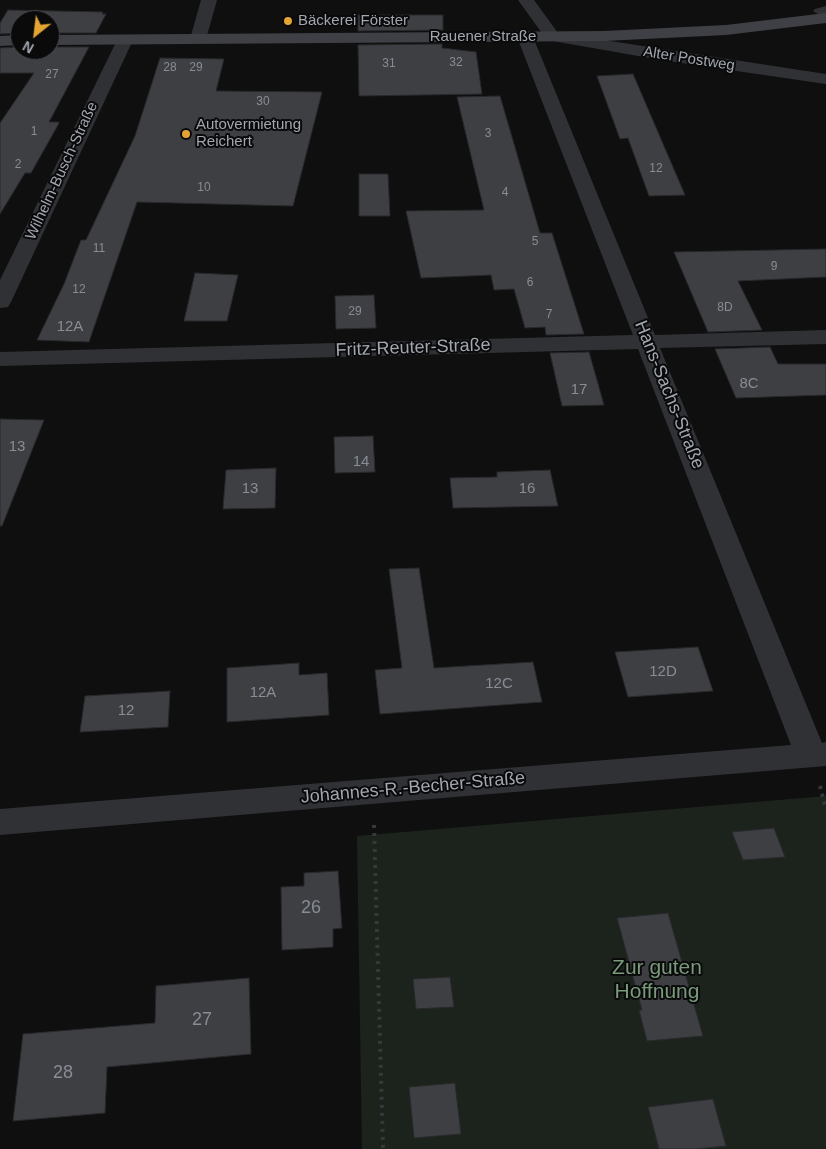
<!DOCTYPE html>
<meta charset="utf-8">
<style>
body{margin:0}
#map{position:relative;width:826px;height:1149px;overflow:hidden;background:#0f0f10;font-family:Arial,sans-serif}
canvas{display:block}
.north{position:absolute;left:10px;top:10px;width:50px;height:50px;box-sizing:border-box;background:#0a0a0b;border:1px solid #46484d;border-radius:50%;rotate:209deg;font-size:14px;font-weight:700;line-height:20px;text-align:center;color:#a1a6b0}
.north::after{content:'';display:block;margin:auto;width:18px;height:22px;background:#e3a434;clip-path:polygon(50% 0,100% 100%,50% 72%,0 100%)}
</style>
<div id="map">
<canvas width="826" height="1149"></canvas>
<div class="north">N</div>
</div>
<script>
const g = document.querySelector('canvas').getContext('2d');
g.lineJoin = 'round';
function fillPath(path, color) { g.fillStyle = color; g.fill(path, 'evenodd'); }
const poly = rows => new Path2D(rows.map(r => 'M' + r).join(''));
function stroke(path, color, width, dash) { g.strokeStyle = color; g.lineWidth = width; g.lineCap = dash ? 'butt' : 'round'; g.setLineDash(dash || []); g.stroke(path); }
function write(font, color, halo, rows, align = 'center') {
  g.font = font + ' Arial,sans-serif'; g.lineWidth = 4; g.setLineDash([]); g.textBaseline = 'middle'; g.strokeStyle = halo; g.fillStyle = color; for (const [text, x, y, turn = 0] of rows) {
    g.save(); g.translate(x, y); g.rotate((+turn || 0) * Math.PI / 180); g.textAlign = isNaN(turn) ? turn : align; if (halo) g.strokeText(text, 0, 0); g.fillText(text, 0, 0); g.restore();
  }
}
const green = poly([
 [826,796,826,1149,362,1149,357,836]
]);
const building = poly([
 [8,10,103,12,102,14,106,14,96,33,50,33,50,20,20,20,20,33,0,34,0,23,8,10],
 [358,15,443,15,443,30,358,31,358,15],
 [442,44,442,48,476,52,482,94,359,96,358,45,442,44],
 [20,47,20,50,50,50,50,47,89,47,49,122,59,122,58,125,31,173,25,173,0,214,0,123,34,73,0,73,0,48,20,47],
 [160,58,224,59,216,91,322,92,293,206,137,202,89,342,37,340,64,284,81,240,86,240,135,136,160,58],
 [633,74,685,195,649,196,628,138,620,139,597,76,633,74],
 [500,96,540,233,552,233,584,334,546,335,545,327,525,328,514,289,494,290,491,275,421,278,406,211,484,210,457,97,500,96],
 [359,174,388,174,390,216,359,216,359,174],
 [826,249,826,277,738,281,762,330,708,332,674,252,826,249],
 [195,273,238,275,227,321,184,321,195,273],
 [374,295,376,328,336,329,335,296,374,295],
 [770,347,778,364,826,364,826,395,736,398,715,349,770,347],
 [589,352,604,405,562,406,550,353,589,352],
 [0,419,44,420,2,526,0,526,0,419],
 [373,436,375,472,335,473,334,437,373,436],
 [276,468,275,508,223,509,226,470,276,468],
 [550,470,558,506,453,508,450,478,497,477,497,472,550,470],
 [419,568,434,668,533,662,542,702,380,714,375,670,402,668,389,569,419,568],
 [698,647,713,691,628,697,615,652,698,647],
 [299,663,299,675,327,673,329,715,227,722,227,668,299,663],
 [170,691,168,727,80,732,85,696,170,691],
 [774,828,785,857,743,860,732,832,774,828],
 [338,871,342,928,333,929,333,947,282,950,281,887,304,886,304,873,338,871],
 [668,913,703,1036,647,1041,639,1010,642,1010,617,918,668,913],
 [450,977,454,1007,416,1009,413,979,450,977],
 [249,978,251,1054,107,1067,105,1113,13,1121,23,1034,155,1023,156,986,249,978],
 [455,1083,461,1134,414,1138,409,1087,455,1083],
 [713,1099,726,1146,696,1149,659,1149,648,1107,713,1099]
]);
const path = poly([
 [820,786,826,809],
 [374,825,383,1149]
]);
const service = poly([
 [826,6,826,19,813,11,815,9,826,6]
]);
const minor = poly([
 [201,0,217,0,206,39,204,42,198,44,192,42,190,39,201,0],
 [518,0,534,0,558,33,826,74,826,84,661,60,547,40,518,0],
 [525,32,531,34,533,37,655,335,826,330,826,344,660,348,822,743,826,742,826,766,0,835,0,809,791,745,638,349,0,366,0,352,633,335,517,37,519,34,525,32],
 [125,35,131,37,133,40,11,302,8,307,0,308,0,280,117,40,119,37,125,35]
]);
const secondary = poly([
 [826,13,826,23,726,35,604,41,50,45,50,35,604,31,726,25,826,13],
 [20,35,20,45,0,46,0,36,20,35]
]);
const markers = [
 [288,21,5,"#e3a434"],
 [186,134,5,"#e3a434"]
];
const farNumbernames = [
 ["32",456,63],
 ["31",389,64],
 ["28",170,68],
 ["29",196,68],
 ["27",52,75],
 ["30",263,102],
 ["1",34,132],
 ["3",488,134],
 ["2",18,165],
 ["12",656,169],
 ["10",204,188],
 ["4",505,193],
 ["5",535,242],
 ["11",99,249],
 ["9",774,267],
 ["6",530,283],
 ["12",79,290],
 ["8D",725,308],
 ["29",355,312],
 ["7",549,315]
];
const farPoinames = [
 ["Bäckerei Förster",298,21],
 ["Autovermietung",196,125],
 ["Reichert",196,142]
];
const farStreetnames = [
 ["Rauener Straße",483,37],
 ["Alter Postweg",689,59,9],
 ["Wilhelm-Busch-Straße",62,171,-65]
];
const numberNames = [
 ["12A",70,327],
 ["8C",749,384],
 ["17",579,390],
 ["13",17,447],
 ["14",361,462],
 ["13",250,489],
 ["16",527,489],
 ["12D",663,672],
 ["12C",499,684],
 ["12A",263,693],
 ["12",126,711]
];
const streetNames = [
 ["Fritz-Reuter-Straße",413,348,-2],
 ["Hans-Sachs-Straße",669,395,68],
 ["Johannes-R.-Becher-Straße",413,788,-5]
];
const nearNumbernames = [
 ["26",311,908],
 ["27",202,1020],
 ["28",63,1073]
];
const nearParknames = [
 ["Zur guten",657,968],
 ["Hoffnung",657,992]
];
fillPath(green, '#1c231c');
fillPath(building, '#3e3f43');
stroke(building, '#29292c', 1);
stroke(path, '#37383c', 4, [3, 5]);
fillPath(service, '#303135');
fillPath(minor, '#303135');
fillPath(secondary, '#3f4045');
for (const [x, y, r, color] of markers) { const dot = new Path2D(); dot.arc(x, y, r, 0, 2 * Math.PI); g.fillStyle = color; g.fill(dot); stroke(dot, '#0a0a0b', 2); }
write('12px', '#888c95', null, farNumbernames);
write('15px', '#a1a6b0', '#0a0a0b', farPoinames, 'left');
write('15px', '#a1a6b0', '#0a0a0b', farStreetnames);
write('15px', '#888c95', null, numberNames);
write('18px', '#a1a6b0', '#0a0a0b', streetNames);
write('18px', '#888c95', null, nearNumbernames);
write('21px', '#799a7a', '#0a0a0b', nearParknames);
</script>
